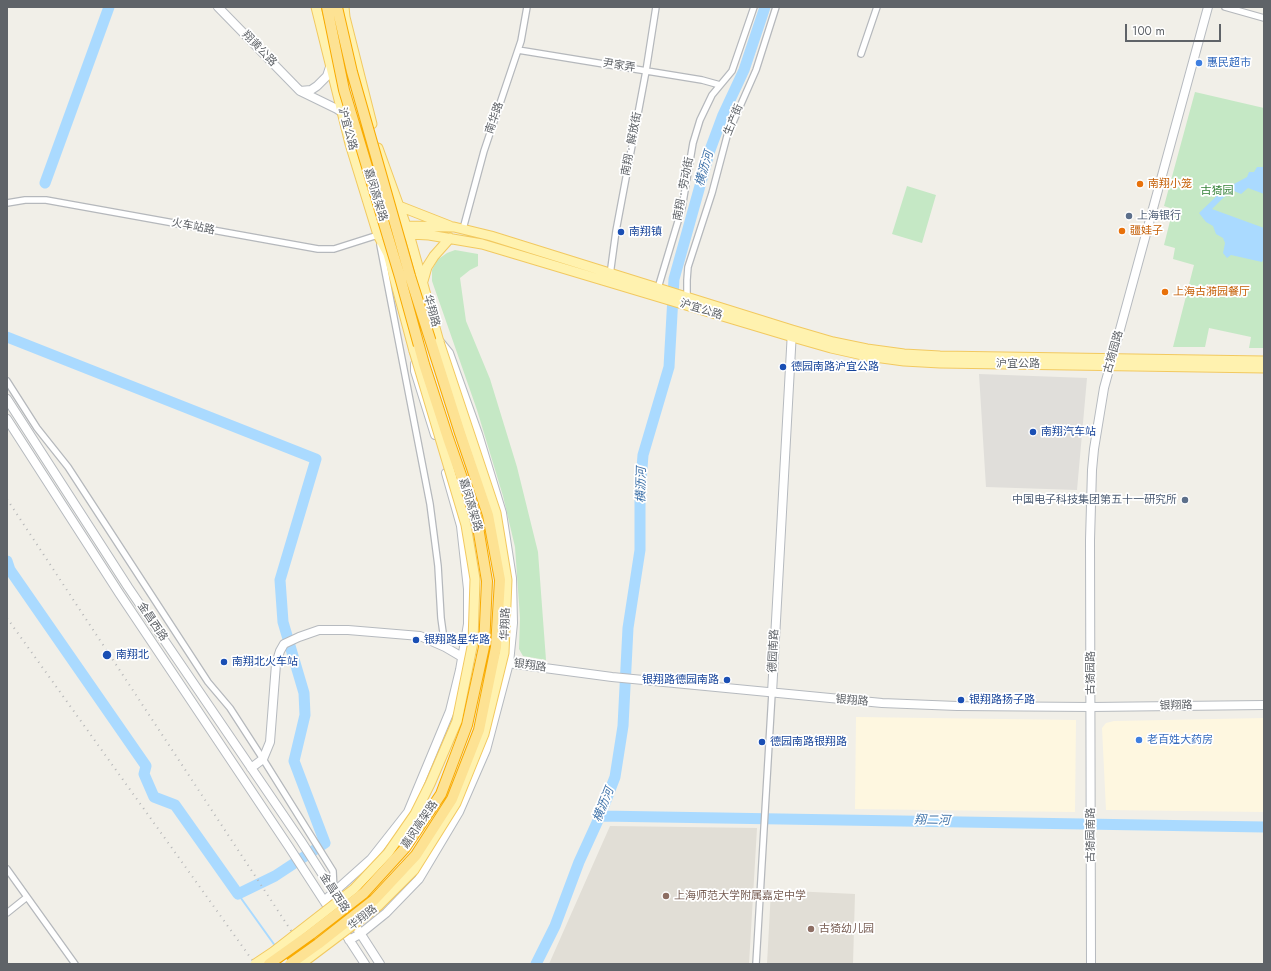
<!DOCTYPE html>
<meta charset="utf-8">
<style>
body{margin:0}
#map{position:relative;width:1271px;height:971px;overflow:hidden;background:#f1efe8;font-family:Jost,sans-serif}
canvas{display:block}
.frame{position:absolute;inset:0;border:8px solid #5f6368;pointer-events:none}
.scale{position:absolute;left:1125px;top:24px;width:96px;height:18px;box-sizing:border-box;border:2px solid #5f6368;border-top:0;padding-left:5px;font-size:12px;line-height:14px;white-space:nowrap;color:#5f6368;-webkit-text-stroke:3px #fff;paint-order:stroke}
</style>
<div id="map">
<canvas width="1271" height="971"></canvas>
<div class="frame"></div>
<div class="scale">100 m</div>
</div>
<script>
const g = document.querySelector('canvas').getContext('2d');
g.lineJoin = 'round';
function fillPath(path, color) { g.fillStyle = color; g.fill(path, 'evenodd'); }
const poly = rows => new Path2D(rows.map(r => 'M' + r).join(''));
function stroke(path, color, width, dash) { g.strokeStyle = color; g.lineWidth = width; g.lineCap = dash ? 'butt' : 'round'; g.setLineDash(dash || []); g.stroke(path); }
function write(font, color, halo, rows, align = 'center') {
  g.font = font + ' Jost,"Noto Sans SC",sans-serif'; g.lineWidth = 3.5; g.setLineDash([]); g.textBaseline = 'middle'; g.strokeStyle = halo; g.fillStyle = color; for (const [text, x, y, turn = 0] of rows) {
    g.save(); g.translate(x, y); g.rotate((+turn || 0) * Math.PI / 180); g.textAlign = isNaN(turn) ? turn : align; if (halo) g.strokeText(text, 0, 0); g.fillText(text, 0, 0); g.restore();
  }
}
const commercial = poly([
 [856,717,1076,720,1075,812,855,809],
 [1264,718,1264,812,1106,810,1102,728,1106,723,1114,721]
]);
const industrial = poly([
 [979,374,1087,378,1077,490,986,487]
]);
const education = poly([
 [610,826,757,828,749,964,549,964],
 [771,890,855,894,853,964,767,964]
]);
const green = poly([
 [1195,92,1264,108,1264,348,1249,348,1251,337,1209,328,1205,347,1173,347,1194,265,1173,259,1175,248,1164,245,1173,209,1164,206],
 [907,186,936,195,922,243,892,234],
 [455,250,478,254,478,266,470,270,460,278,466,321,490,379,517,467,538,552,546,660,523,656,519,649,520,618,515,547,503,496,477,410,432,281,432,270,437,260,447,253]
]);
const water = poly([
 [1257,167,1263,167,1264,194,1248,188,1241,194,1234,191,1223,198,1212,209,1264,228,1264,258,1262,262,1231,255,1227,258,1223,253,1225,243,1223,238,1216,234,1213,226,1206,222,1199,213,1223,190,1247,177,1249,172,1254,172]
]);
const stream = poly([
 [238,894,276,947]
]);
const river = poly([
 [45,183,109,7],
 [7,337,316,459,280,580,283,622,304,693,305,715,294,761,325,843,275,876,238,894,175,805,154,797,144,774,146,766,10,570,7,561],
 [600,816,1264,827],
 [536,964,555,926,579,862,600,816,615,777,623,726,628,628,640,550,640,494,643,455,669,367,674,279,710,150,723,115,744,70,765,7]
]);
const street = poly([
 [1225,7,1264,18],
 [518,50,702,80,720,85],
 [861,54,877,7],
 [7,203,25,200,46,200,318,249,334,249,378,235,379,237],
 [463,229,484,151,521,41,527,7],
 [380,245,430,504,438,566,441,618,445,647],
 [610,275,616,231,646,71,656,7],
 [658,288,682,208,693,143,700,120,712,95,732,71,754,7],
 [687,299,687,280,688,267,712,193,727,136,756,70,776,7],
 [7,381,37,428,68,467,208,682,230,708,263,759,333,871,334,892],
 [7,869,75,964],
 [7,913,27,897],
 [756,964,772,693]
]);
const secondary = poly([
 [218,7,300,91],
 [331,64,327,76,317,86,311,90,300,91,337,109,343,113],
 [415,364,415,371,435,435],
 [7,399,128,587,301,841,380,964],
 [7,419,119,593,289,847,365,964],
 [772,693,792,331],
 [251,768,263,759,270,742,276,664,280,651,284,644,299,637,319,630,348,630,420,636,445,647,462,657,612,677,882,703,957,706,1091,707,1264,705],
 [324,901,371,859,408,812,450,711,460,670,468,624,468,589,461,526,446,473],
 [349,940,360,934,386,913,419,879,459,812,486,750,509,663,513,623,512,578,502,513,478,434,449,353,440,342],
 [1091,964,1090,540,1092,470,1094,449,1104,388,1208,7]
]);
const primary = poly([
 [316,7,350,144,378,235,388,254,414,351],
 [344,7,345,17,372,124],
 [378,148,409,234,439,342],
 [399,206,450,226],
 [374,221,407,226,454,227,491,236,792,330,833,342,867,349,904,354,940,356,1264,361],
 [378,235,409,234,429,235,482,244,796,338,831,348,867,356,904,361,940,363,1264,368],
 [423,281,427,267,434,256,450,238]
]);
const rail = poly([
 [7,499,313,964],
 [7,618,255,964]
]);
const primaryBridge = poly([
 [255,964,273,952,354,889,388,853,415,814,430,784,457,721,473,642,475,579,466,525,414,351],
 [301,964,378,906,414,870,456,803,484,734,504,653,507,580,496,513,439,342]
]);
const highwayBridge = poly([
 [269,964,311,934,364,893,405,848,441,794,467,725,484,647,487,581,477,521,448,438,424,364,400,277,344,90,327,7],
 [290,964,318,944,374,900,416,855,452,799,479,730,496,647,500,580,488,515,460,433,410,276,352,72,337,7]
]);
const markers = [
 [1199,63,4,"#3f7fe0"],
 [1140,184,4,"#e8710a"],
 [1129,216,4,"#5c6f8a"],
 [1122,231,4,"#e8710a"],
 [621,232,4,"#1a4fb4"],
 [1165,292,4,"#e8710a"],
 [783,367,4,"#1a4fb4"],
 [1033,432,4,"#1a4fb4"],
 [1185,500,4,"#5c6f8a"],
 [416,640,4,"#1a4fb4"],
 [107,655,5,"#1a4fb4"],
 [224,662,4,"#1a4fb4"],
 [727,680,4,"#1a4fb4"],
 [961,700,4,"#1a4fb4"],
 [1139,740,4,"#3f7fe0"],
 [762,742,4,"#1a4fb4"],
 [666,896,4,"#8d6e63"],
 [811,929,4,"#8d6e63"]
];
const streetNames = [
 ["翔黄公路",259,49,46],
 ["尹家弄",619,66,9],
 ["南华路",495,118,-71],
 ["生产街",734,120,-68],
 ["沪宜公路",347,129,75],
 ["南翔 • 解放街",632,144,-79],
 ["南翔 • 劳动街",684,189,-79],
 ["嘉闵高架路",375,195,73],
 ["火车站路",193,227,11],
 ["沪宜公路",701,310,17],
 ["华翔路",431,311,74],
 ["古猗园路",1114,352,-74],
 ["沪宜公路",1018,364],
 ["嘉闵高架路",470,505,73],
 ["金昌西路",152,622,56],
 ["华翔路",506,624,-88],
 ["德园南路",774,651,-87],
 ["银翔路",530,666,8],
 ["古猗园路",1091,673,-90],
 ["银翔路",852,701,5],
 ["银翔路",1176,706,-1],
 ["嘉闵高架路",420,825,-56],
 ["古猗园南路",1091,835,-90],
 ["金昌西路",334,893,57],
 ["华翔路",363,918,-38]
];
const shopNames = [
 ["惠民超市",1207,63],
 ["老百姓大药房",1147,740]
];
const foodNames = [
 ["南翔小笼",1148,184],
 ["疆娃子",1130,231],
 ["上海古漪园餐厅",1173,292]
];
const parkNames = [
 ["古猗园",1217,191]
];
const serviceNames = [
 ["上海银行",1137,216],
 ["中国电子科技集团第五十一研究所",1177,500,"right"]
];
const transitNames = [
 ["南翔镇",629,232],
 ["德园南路沪宜公路",791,367],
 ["南翔汽车站",1041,432],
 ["银翔路星华路",424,640],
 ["南翔北",116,655],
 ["南翔北火车站",232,662],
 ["银翔路德园南路",719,680,"right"],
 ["银翔路扬子路",969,700],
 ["德园南路银翔路",770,742]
];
const educationNames = [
 ["上海师范大学附属嘉定中学",674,896],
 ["古猗幼儿园",819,929]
];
const waterNames = [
 ["横沥河",705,169,-74],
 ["横沥河",642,485,-89],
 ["横沥河",604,805,-68],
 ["翔二河",932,821,1]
];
fillPath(commercial, '#fef7e0');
fillPath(industrial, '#e0deda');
fillPath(education, '#e1ded6');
fillPath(green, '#c5e8c5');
fillPath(water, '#aadaff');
stroke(stream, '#aadaff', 2);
stroke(river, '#aadaff', 11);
stroke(street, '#b5b8bc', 8);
stroke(secondary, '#b6babf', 10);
stroke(primary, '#f2c960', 11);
stroke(street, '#fff', 5.5);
stroke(secondary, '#fff', 8);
stroke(primary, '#fff2af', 9);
stroke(rail, '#b6b7b8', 2, [1, 5]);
stroke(primaryBridge, '#f2c960', 11, []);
stroke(highwayBridge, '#f9ab00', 12, []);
stroke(primaryBridge, '#fff2af', 9);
stroke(highwayBridge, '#fde293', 10);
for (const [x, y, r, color] of markers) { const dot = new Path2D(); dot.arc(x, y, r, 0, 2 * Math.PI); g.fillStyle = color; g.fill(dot); stroke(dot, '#fff', 1.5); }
write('11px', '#5f6368', '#fff', streetNames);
write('11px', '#366cbe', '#fff', shopNames, 'left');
write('11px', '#c56008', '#fff', foodNames, 'left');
write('11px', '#348238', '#fff', parkNames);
write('11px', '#4e5e75', '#fff', serviceNames, 'left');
write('11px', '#164399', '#fff', transitNames, 'left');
write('11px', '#785e54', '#fff', educationNames, 'left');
write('italic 12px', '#4174aa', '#fff', waterNames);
</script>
